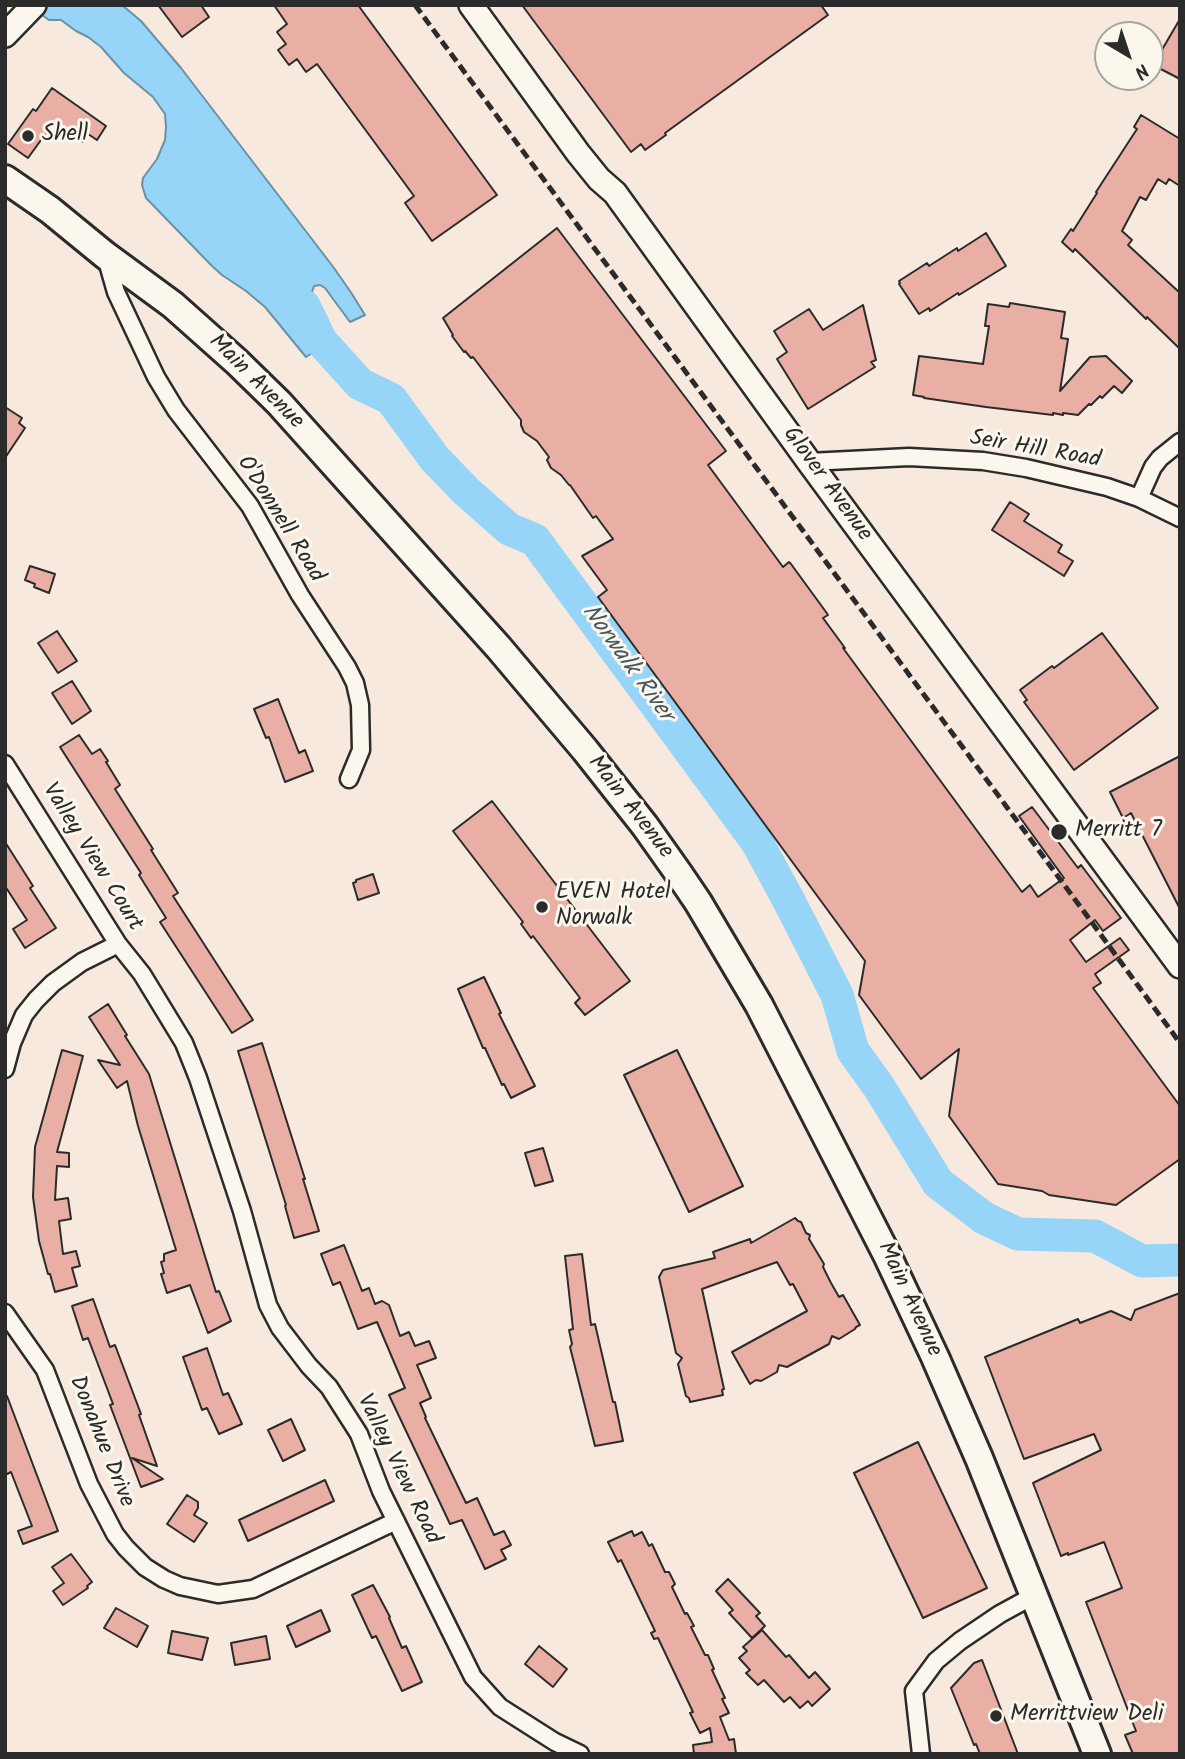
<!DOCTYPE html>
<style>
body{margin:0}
#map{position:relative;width:1185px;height:1759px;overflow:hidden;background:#f7e9de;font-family:Kalam,sans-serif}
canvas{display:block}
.frame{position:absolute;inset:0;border:7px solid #2b2b2b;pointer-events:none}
.north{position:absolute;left:1094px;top:21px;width:70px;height:70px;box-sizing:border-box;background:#fbf7ec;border:2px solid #a8a59f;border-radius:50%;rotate:141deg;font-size:19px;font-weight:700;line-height:28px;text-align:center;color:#2b2b2b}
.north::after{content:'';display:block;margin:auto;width:24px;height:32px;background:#2b2b2b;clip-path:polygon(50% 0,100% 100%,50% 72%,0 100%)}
</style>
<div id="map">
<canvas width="1185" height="1759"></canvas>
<div class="frame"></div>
<div class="north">N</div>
</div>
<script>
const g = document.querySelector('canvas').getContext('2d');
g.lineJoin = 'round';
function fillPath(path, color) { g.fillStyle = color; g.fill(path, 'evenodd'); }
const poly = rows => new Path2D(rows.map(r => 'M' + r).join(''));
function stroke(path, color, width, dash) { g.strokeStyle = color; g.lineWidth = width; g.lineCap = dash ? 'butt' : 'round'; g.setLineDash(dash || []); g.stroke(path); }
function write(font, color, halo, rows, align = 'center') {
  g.font = font + ' Kalam,sans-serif'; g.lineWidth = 6; g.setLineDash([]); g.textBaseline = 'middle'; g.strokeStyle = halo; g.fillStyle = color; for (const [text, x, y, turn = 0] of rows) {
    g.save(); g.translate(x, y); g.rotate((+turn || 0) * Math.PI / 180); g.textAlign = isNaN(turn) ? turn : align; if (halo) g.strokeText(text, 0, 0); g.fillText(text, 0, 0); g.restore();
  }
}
const water = poly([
 [28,5,122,5,141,21,181,68,334,268,352,294,365,315,350,322,325,288,320,285,314,286,312,292,331,341,306,357,265,307,246,291,222,275,212,266,146,198,142,185,143,178,157,159,165,140,166,127,165,114,153,97,124,73,101,47,88,37,76,31,61,20,49,20,28,5]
]);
const river = poly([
 [304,306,321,341,360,384,391,399,435,459,466,491,509,529,535,540,757,842,789,901,837,995,853,1051,879,1087,938,1183,984,1218,1018,1234,1095,1236,1142,1261,1180,1260]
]);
const building = poly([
 [158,5,201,5,209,17,182,37,158,5],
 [274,5,358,5,497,195,432,241,405,203,414,196,317,64,306,72,297,59,289,65,278,50,286,44,277,32,287,24,274,5],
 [522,5,821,5,828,15,665,133,666,135,645,150,641,144,631,152,522,5],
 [1180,19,1180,79,1153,65,1180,19],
 [52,88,106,126,97,140,88,134,83,142,54,122,28,158,8,144,33,109,36,111,52,88],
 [1141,115,1180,139,1180,186,1169,179,1166,184,1158,179,1146,200,1140,197,1122,231,1132,240,1128,245,1180,293,1180,349,1147,317,1146,319,1075,249,1073,252,1062,242,1071,229,1073,231,1097,193,1096,192,1137,129,1134,127,1141,115],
 [557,228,726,451,708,465,783,567,789,562,791,564,826,612,828,615,823,618,845,648,843,648,1022,892,1030,885,1038,897,1064,878,1019,816,1032,807,1078,868,1081,865,1121,918,1103,931,1095,920,1070,940,1086,962,1120,938,1129,950,1095,974,1101,983,1093,988,1180,1106,1180,1159,1116,1205,1049,1195,1042,1191,998,1184,949,1116,959,1049,921,1079,859,995,865,961,598,597,607,590,582,556,613,539,596,516,593,518,570,485,569,485,561,475,551,468,547,460,549,457,537,441,524,432,521,425,521,420,476,361,473,357,471,358,465,351,464,352,452,336,453,335,443,318,557,228],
 [986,233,1006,266,959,295,958,293,930,311,929,308,919,314,899,284,900,283,899,281,927,263,929,266,957,248,958,251,986,233],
 [1010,303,1065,312,1061,338,1068,339,1060,391,1090,357,1106,356,1132,381,1122,393,1114,386,1102,398,1100,396,1091,405,1089,404,1078,415,1063,413,1063,415,1053,413,1053,415,986,407,924,398,924,397,913,395,919,356,983,364,989,326,985,326,988,304,1009,307,1010,303],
 [863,305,876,360,871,362,875,367,808,409,777,359,787,352,774,331,809,309,823,330,863,305],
 [5,407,22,418,19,423,25,428,5,458,5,407],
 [1010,502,1029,514,1024,521,1062,545,1058,552,1073,561,1064,576,992,530,1010,502],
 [30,566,55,574,49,593,34,587,35,584,25,580,30,566],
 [57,631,77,661,58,673,38,643,57,631],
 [1102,633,1158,708,1074,770,1024,702,1027,700,1020,690,1052,666,1054,668,1102,633],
 [72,681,91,711,72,724,52,693,72,681],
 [278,699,299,753,305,750,313,771,285,782,269,737,266,738,254,709,278,699],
 [79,735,92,754,100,749,108,761,106,762,120,785,115,789,153,849,151,850,178,893,173,896,253,1020,232,1033,160,922,166,918,139,875,141,873,60,747,79,735],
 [1180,756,1180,909,1131,813,1123,818,1110,792,1180,756],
 [492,801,630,981,585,1015,575,1003,580,998,533,936,531,938,521,924,523,922,453,831,492,801],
 [5,842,33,886,30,888,56,928,25,948,13,929,27,920,5,886,5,842],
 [373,874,379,893,358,900,353,883,356,882,356,880,373,874],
 [484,977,501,1013,499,1014,535,1086,511,1098,504,1084,502,1085,485,1048,483,1048,458,989,484,977],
 [108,1004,127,1035,125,1036,149,1074,216,1292,219,1291,231,1321,208,1333,190,1285,167,1293,161,1274,164,1273,161,1262,164,1261,164,1254,176,1250,138,1126,127,1081,117,1088,98,1060,120,1065,89,1017,108,1004],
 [262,1043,305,1179,303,1179,319,1231,294,1238,285,1206,286,1205,238,1051,262,1043],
 [62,1050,83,1056,57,1152,69,1153,69,1167,57,1166,55,1200,68,1198,71,1219,59,1221,63,1254,76,1251,80,1266,72,1268,77,1286,55,1292,50,1274,48,1274,39,1241,33,1197,35,1147,62,1050],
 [677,1050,743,1186,689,1212,624,1075,677,1050],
 [543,1148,553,1181,535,1186,525,1153,543,1148],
 [795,1218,798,1221,801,1222,806,1233,810,1235,809,1239,824,1264,823,1267,831,1283,839,1297,843,1295,860,1325,856,1327,855,1329,839,1339,832,1336,829,1344,787,1367,779,1365,777,1372,761,1381,756,1380,750,1384,732,1352,807,1311,793,1284,790,1285,777,1262,702,1289,724,1389,722,1390,723,1395,690,1402,689,1398,686,1396,678,1364,682,1358,676,1353,659,1277,663,1270,715,1258,713,1252,750,1239,751,1243,795,1218],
 [344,1245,362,1291,369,1288,375,1304,382,1301,389,1305,400,1336,409,1332,415,1346,429,1341,436,1358,417,1365,431,1398,420,1403,426,1417,425,1418,466,1503,477,1498,494,1535,504,1531,511,1545,501,1550,506,1559,485,1569,462,1520,450,1524,389,1395,405,1388,377,1322,358,1329,340,1282,333,1285,321,1254,344,1245],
 [582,1254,591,1325,595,1324,613,1402,615,1402,623,1441,595,1446,570,1347,572,1344,569,1330,573,1329,565,1256,582,1254],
 [1180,1293,1180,1754,1133,1754,1125,1735,1136,1731,1086,1602,1122,1588,1104,1542,1068,1555,1068,1553,1061,1556,1033,1483,1101,1450,1094,1434,1024,1459,985,1357,1078,1319,1080,1323,1111,1311,1131,1320,1135,1310,1180,1293],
 [93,1299,110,1347,115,1345,141,1414,139,1415,157,1466,132,1458,163,1479,141,1487,110,1405,113,1404,88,1338,83,1340,72,1306,93,1299],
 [207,1348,223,1395,228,1393,242,1424,219,1434,207,1408,202,1410,183,1357,207,1348],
 [7,1396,58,1531,23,1544,18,1531,32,1526,11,1472,5,1475,5,1397,7,1396],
 [291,1419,305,1450,283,1461,268,1430,291,1419],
 [918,1442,987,1588,923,1618,854,1473,918,1442],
 [325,1480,334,1501,248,1541,239,1520,325,1480],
 [187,1495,198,1502,198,1508,194,1515,207,1523,194,1542,167,1524,187,1495],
 [632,1531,634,1536,642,1532,649,1546,652,1544,665,1572,669,1572,675,1584,672,1587,685,1614,687,1613,694,1626,691,1627,705,1655,708,1655,714,1669,712,1670,725,1698,722,1699,729,1713,720,1717,729,1740,734,1739,736,1754,694,1754,693,1745,712,1742,710,1728,700,1733,690,1713,693,1712,658,1638,654,1639,651,1633,655,1631,621,1560,618,1562,608,1542,632,1531],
 [71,1554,92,1582,87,1586,88,1588,63,1605,53,1591,64,1583,52,1567,71,1554],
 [728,1579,760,1613,756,1616,765,1626,752,1638,729,1613,733,1610,716,1591,728,1579],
 [373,1585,390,1617,389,1618,402,1648,406,1646,422,1682,402,1691,376,1636,372,1638,352,1595,373,1585],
 [116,1608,148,1626,137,1647,104,1628,116,1608],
 [321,1610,330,1631,296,1647,287,1626,321,1610],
 [762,1630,786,1657,789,1655,809,1678,815,1672,830,1689,812,1706,808,1701,800,1708,790,1697,784,1702,764,1680,758,1685,746,1673,750,1670,739,1658,747,1651,743,1647,762,1630],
 [172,1631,208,1638,202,1660,168,1653,172,1631],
 [266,1636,270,1659,235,1665,231,1643,266,1636],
 [539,1646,567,1669,553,1687,525,1664,539,1646],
 [982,1660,1018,1754,980,1754,976,1744,974,1745,951,1688,974,1663,982,1660]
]);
const street = poly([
 [106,257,116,292,156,377,176,410,250,506,300,595,347,667,355,683,360,705,361,750,349,779],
 [809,462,909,457,983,461,1026,468,1107,487,1139,498,1153,467,1160,458,1180,442],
 [1139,498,1180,518],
 [5,764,118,944,142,974,184,1043,198,1078,242,1211,268,1305,280,1328,309,1366,329,1387,359,1434,381,1491,473,1677,500,1707,555,1742,580,1754],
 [5,1069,12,1043,24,1015,36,1000,53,983,82,962,118,944],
 [5,1313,45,1370,89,1484,115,1534,126,1548,145,1567,164,1579,180,1586,218,1594,253,1589,396,1521],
 [921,1754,914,1691,936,1661,960,1641,1000,1614,1033,1596]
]);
const secondary = poly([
 [471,5,578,153,599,179,615,193,809,462,1180,966],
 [5,35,34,5]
]);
const primary = poly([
 [5,179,50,210,105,255,173,305,237,362,279,403,499,648,585,750,645,826,679,874,698,902,759,1005,887,1255,935,1357,979,1458,1097,1754]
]);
const rail = poly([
 [415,5,1082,909,1180,1043]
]);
const markers = [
 [28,136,7,"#2b2b2b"],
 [1059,832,9,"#2b2b2b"],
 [542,907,7,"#2b2b2b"],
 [996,1716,7,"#2b2b2b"]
];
const poiNames = [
 ["Shell",42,136],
 ["Merritt 7",1075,832],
 ["EVEN Hotel",556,894],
 ["Norwalk",556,920],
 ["Merrittview Deli",1010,1716]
];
const streetNames = [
 ["Main Avenue",255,383,45],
 ["Seir Hill Road",1035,451,10],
 ["Glover Avenue",826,485,54],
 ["O'Donnell Road",279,520,58],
 ["Main Avenue",629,808,52],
 ["Valley View Court",91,858,58],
 ["Main Avenue",908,1300,65],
 ["Donahue Drive",100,1442,68],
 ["Valley View Road",397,1470,64]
];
const waterNames = [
 ["Norwalk River",626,664,54]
];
fillPath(water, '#96d5f7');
stroke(water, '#6b91a5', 2);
stroke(river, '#96d5f7', 33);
fillPath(building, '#e9afa5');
stroke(building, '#2b2b2b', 2);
stroke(street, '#2b2b2b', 21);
stroke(secondary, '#2b2b2b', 28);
stroke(primary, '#2b2b2b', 32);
stroke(street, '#fbf7ec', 16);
stroke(secondary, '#fbf7ec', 23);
stroke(primary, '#fbf7ec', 26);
stroke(rail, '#2b2b2b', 5, [10, 5]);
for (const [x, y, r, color] of markers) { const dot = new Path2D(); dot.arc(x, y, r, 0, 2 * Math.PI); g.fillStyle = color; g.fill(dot); stroke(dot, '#fbf7ec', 2.5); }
write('23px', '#2b2b2b', '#fbf7ec', poiNames, 'left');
write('23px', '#2b2b2b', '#fbf7ec', streetNames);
write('italic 24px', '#46565e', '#fbf7ec', waterNames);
</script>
